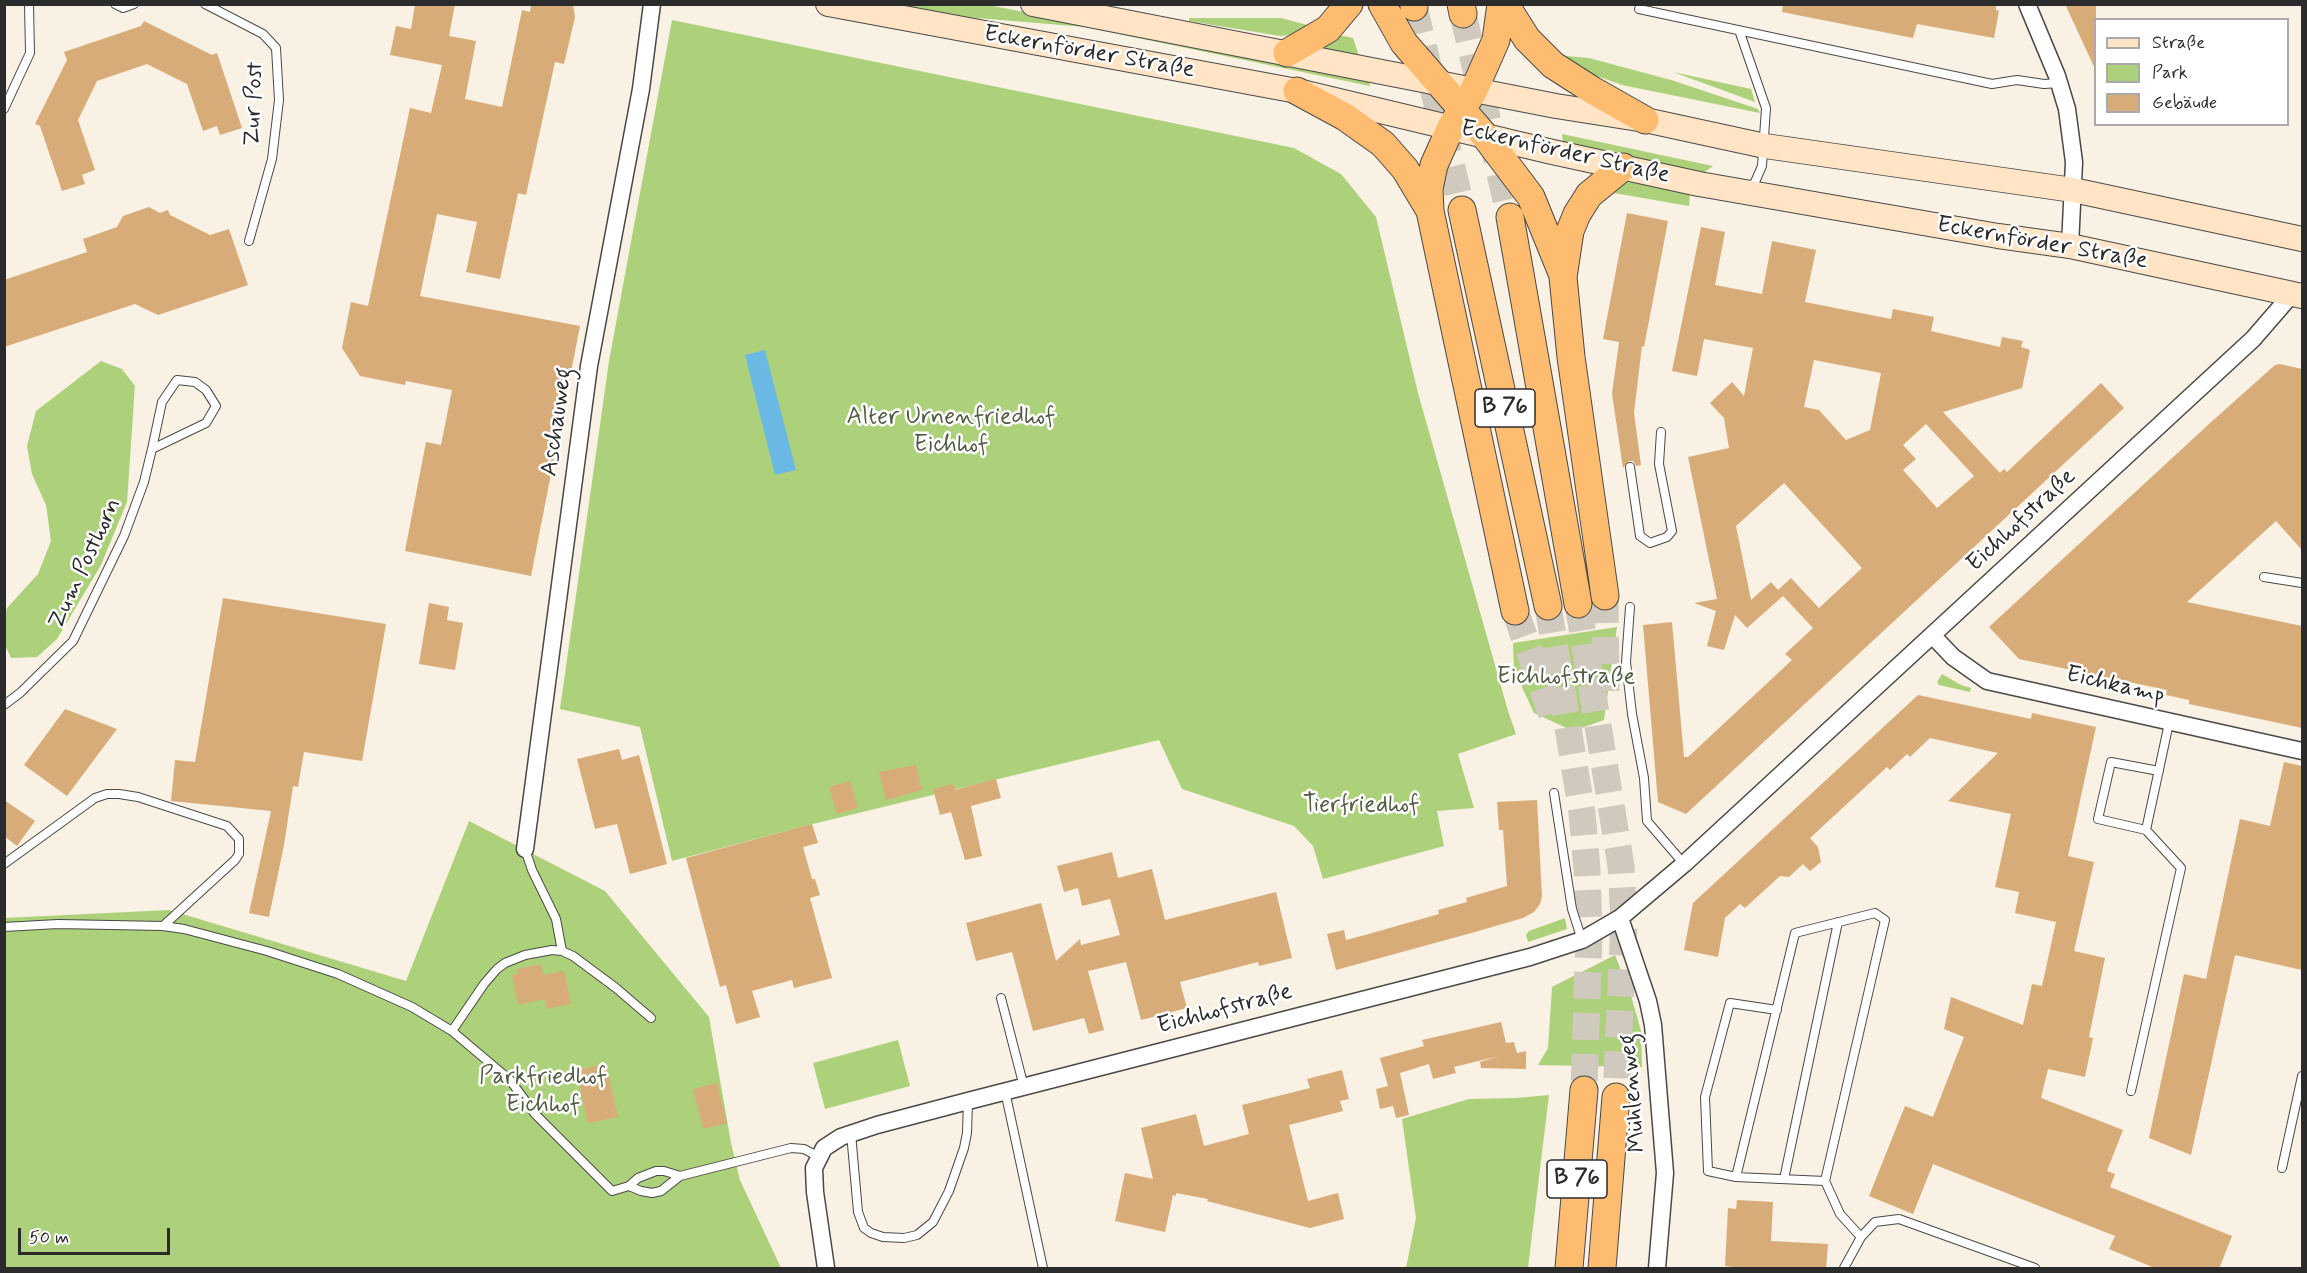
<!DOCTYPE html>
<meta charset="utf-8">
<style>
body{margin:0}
#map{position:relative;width:2307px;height:1273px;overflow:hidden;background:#f9f1e3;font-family:Mynerve,sans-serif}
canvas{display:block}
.frame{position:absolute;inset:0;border:6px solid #2b2b2b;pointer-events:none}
.legend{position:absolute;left:2094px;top:18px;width:195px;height:108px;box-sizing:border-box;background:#fff;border:2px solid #aaa;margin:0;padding:8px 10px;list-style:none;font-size:18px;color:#2b2b2b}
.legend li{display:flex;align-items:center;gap:12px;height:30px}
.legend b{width:30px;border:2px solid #aaa}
.scale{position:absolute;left:18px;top:1228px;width:152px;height:27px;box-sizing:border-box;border:3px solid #2b2b2b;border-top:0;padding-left:8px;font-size:18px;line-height:21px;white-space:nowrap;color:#2b2b2b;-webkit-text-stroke:4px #fff;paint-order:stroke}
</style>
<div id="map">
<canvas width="2307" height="1273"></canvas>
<div class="frame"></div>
<ul class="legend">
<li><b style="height:8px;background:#ffe4c6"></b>Straße</li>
<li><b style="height:16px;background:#acd17a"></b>Park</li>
<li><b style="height:16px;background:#d8ac79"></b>Gebäude</li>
</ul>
<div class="scale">50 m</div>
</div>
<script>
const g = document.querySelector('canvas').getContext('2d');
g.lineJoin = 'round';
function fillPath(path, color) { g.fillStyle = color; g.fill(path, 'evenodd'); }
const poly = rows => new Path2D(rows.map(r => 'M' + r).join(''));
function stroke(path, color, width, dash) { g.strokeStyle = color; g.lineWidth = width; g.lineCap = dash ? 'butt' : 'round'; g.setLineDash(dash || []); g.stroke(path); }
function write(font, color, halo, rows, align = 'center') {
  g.font = font + ' Mynerve,sans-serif'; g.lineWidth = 5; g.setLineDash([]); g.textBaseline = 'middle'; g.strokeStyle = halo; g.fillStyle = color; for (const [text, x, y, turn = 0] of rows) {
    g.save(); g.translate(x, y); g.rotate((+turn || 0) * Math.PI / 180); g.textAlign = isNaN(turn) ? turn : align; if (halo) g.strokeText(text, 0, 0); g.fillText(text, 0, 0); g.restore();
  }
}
const green = poly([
 [896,5,988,5,1368,78,1370,86,1085,27,953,16],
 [1189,18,1281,18,1311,26,1292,35,1280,36,1189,21],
 [672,20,1294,148,1341,174,1376,217,1418,393,1508,711,1516,734,1458,754,1474,808,1437,811,1444,846,1323,879,1313,846,1294,826,1182,789,1159,740,813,824,672,861,640,727,560,709,609,361],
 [1334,34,1353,38,1359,56,1321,47],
 [1566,56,1589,58,1671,80,1758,109,1760,113,1622,85,1586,72,1564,60],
 [1673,72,1751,89,1755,102],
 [1562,134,1713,166,1703,173,1563,143],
 [1625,182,1641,183,1690,194,1689,206,1608,192],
 [101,361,122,369,135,386,127,502,101,565,57,639,37,657,11,658,5,645,5,615,7,608,38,574,51,541,46,505,32,474,27,446,36,411],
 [1617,627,1604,720,1573,731,1534,713,1514,670,1513,643],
 [1942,674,1961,685,1971,688,1970,692,1939,685,1937,682],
 [469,821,605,891,709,1017,731,1143,740,1180,781,1268,5,1268,4,918,169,910,406,981],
 [1565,918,1567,929,1528,942,1526,935,1529,931],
 [1615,955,1632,999,1641,1031,1642,1067,1538,1065,1548,1048,1552,987],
 [898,1040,910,1086,825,1109,813,1063],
 [1549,1095,1528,1268,1406,1268,1416,1218,1402,1119,1469,1099,1516,1098]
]);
const water = poly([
 [765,350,796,470,775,475,745,355]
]);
const building = poly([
 [415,4,455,4,449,36,476,41,465,99,502,107,522,10,530,12,531,4,573,4,575,17,564,64,555,62,526,195,518,193,500,279,466,272,477,222,437,214,420,296,580,326,531,576,405,551,426,442,441,445,452,390,406,381,405,385,360,376,342,348,351,302,368,306,410,108,431,113,442,65,390,55,396,26,411,29],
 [1783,4,1996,4,1996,10,1999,11,1994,38,1917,24,1913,38,1782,12],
 [2065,4,2096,4,2096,71],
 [144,21,212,55,217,53,242,128,220,135,217,126,203,131,187,84,147,64,97,81,78,120,95,170,82,175,85,184,62,191,40,126,35,124,67,60,64,52,141,26],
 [149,207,160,213,168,210,170,215,210,235,229,229,248,285,158,315,135,304,4,347,4,280,87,252,83,239,117,227,123,216],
 [1627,213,1668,221,1644,347,1642,346,1634,413,1641,465,1636,466,1633,461,1629,461,1623,468,1612,394,1619,342,1603,339],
 [1701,227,1725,232,1715,285,1762,294,1772,241,1816,250,1805,302,1891,319,1893,309,1934,317,1931,331,2000,347,2002,337,2023,341,2021,347,2030,350,2022,388,1943,412,2000,473,2004,469,2007,472,2101,383,2124,408,1686,814,1658,802,1643,625,1672,622,1684,757,1688,757,1792,660,1785,654,1813,628,1783,596,1747,628,1735,615,1724,650,1707,646,1716,611,1694,603,1717,599,1688,457,1729,448,1724,418,1710,403,1732,382,1744,396,1753,348,1704,339,1697,376,1672,371],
 [1814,360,1881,373,1870,430,1846,440,1819,410,1804,407],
 [1926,424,1974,476,1937,508,1903,470,1916,459,1903,445],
 [1784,483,1862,568,1819,608,1791,578,1778,590,1771,582,1751,600,1736,526],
 [2280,364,2302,369,2302,550,2276,521,2187,602,2302,626,2302,728,2189,704,2189,700,2166,695,2167,690,2019,659,1989,627,2209,424,2275,365],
 [223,598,386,624,362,761,304,752,298,787,293,786,284,845,269,917,249,913,271,811,171,801,175,760,195,762],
 [429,603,449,607,447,620,463,623,455,670,419,664],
 [1918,695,2031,719,2032,713,2096,727,2068,856,2094,862,2074,951,2105,958,2089,1037,2093,1038,2085,1077,2048,1069,2041,1098,2123,1130,2107,1171,2115,1174,2110,1187,2232,1236,2219,1269,2157,1269,2109,1249,2115,1236,1933,1164,1913,1214,1869,1196,1905,1106,1933,1117,1964,1037,1944,1029,1951,997,2023,1025,2032,984,2042,986,2056,922,2015,913,2019,892,1995,887,2011,814,1948,801,1998,753,1930,738,1910,757,1907,754,1890,770,1887,767,1810,838,1818,847,1821,862,1810,871,1803,864,1789,877,1780,876,1745,908,1740,904,1725,918,1718,957,1684,950,1693,903],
 [65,709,117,729,67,796,24,765],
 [619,749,622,760,639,755,667,864,630,874,617,824,595,829,577,759],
 [2284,762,2302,766,2302,970,2235,955,2191,1155,2149,1138,2184,974,2206,979,2240,819,2270,826],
 [916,765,922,790,886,800,879,772],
 [996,779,1001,798,971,806,982,856,965,860,951,812,940,815,933,789,953,784,955,790],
 [850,781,858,808,837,814,829,787],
 [4,800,35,821,17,846,4,836],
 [1537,800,1542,896,1540,904,1534,912,1523,918,1475,932,1336,970,1327,934,1344,930,1346,940,1365,935,1439,914,1438,910,1467,902,1466,898,1507,886,1503,830,1499,830,1497,802],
 [812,824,818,843,803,847,812,879,815,879,820,895,810,898,832,978,794,988,792,980,752,991,760,1017,736,1024,726,985,720,987,686,858],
 [1112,852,1118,878,1152,869,1165,920,1276,892,1292,958,1259,966,1258,962,1180,982,1187,1008,1141,1020,1126,962,1088,971,1104,1030,1089,1034,1084,1018,1033,1031,1012,952,976,961,966,923,1041,903,1056,961,1080,939,1081,945,1120,935,1110,899,1082,906,1078,888,1064,892,1057,866],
 [541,964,543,975,564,971,571,1004,547,1009,545,999,518,1005,512,975,518,974,517,969],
 [1501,1022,1506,1043,1514,1042,1517,1053,1526,1051,1526,1069,1481,1068,1480,1062,1499,1056,1454,1067,1456,1073,1433,1079,1429,1064,1400,1073,1409,1115,1396,1118,1393,1106,1380,1109,1376,1089,1388,1086,1380,1058,1424,1046,1422,1040],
 [606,1064,618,1117,588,1123,576,1070],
 [1342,1070,1349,1099,1340,1101,1343,1111,1289,1125,1308,1201,1338,1193,1344,1219,1310,1228,1207,1201,1208,1199,1176,1193,1176,1196,1173,1195,1165,1232,1115,1221,1125,1173,1153,1179,1141,1128,1196,1114,1204,1146,1249,1134,1242,1105,1310,1088,1307,1079],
 [717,1083,727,1123,703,1129,693,1089],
 [1737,1200,1773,1202,1771,1241,1828,1244,1826,1269,1751,1269,1725,1266,1728,1208,1736,1209]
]);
const trunkTunnel = poly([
 [1414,7,1462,210],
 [1463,14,1510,217],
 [1605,596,1606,691],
 [1578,604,1621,866,1624,921,1616,1097],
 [1548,606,1582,813,1587,869,1589,935,1584,1090],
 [1515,611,1554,720]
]);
const service = poly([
 [115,4,123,8,134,4],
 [205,4,263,34,276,48,279,100,272,159,249,241],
 [1639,9,1992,84,2017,80,2044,84,2059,83],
 [1739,30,1766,108,1762,166,1755,182,1749,188],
 [4,109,30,53,29,4],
 [1630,467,1640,536,1650,543,1667,537,1672,531,1659,464,1661,432],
 [2264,577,2302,583],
 [1630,607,1626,662,1632,714,1644,778,1647,821,1684,864],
 [4,705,20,693,73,641,124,536,144,482,152,449,162,402,177,380,195,382,206,390,216,406,206,423,152,449],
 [1554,793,1572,909,1582,940],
 [2146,830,2098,819,2111,762,2159,771],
 [525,849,532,870,556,919,562,951],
 [4,864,95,798,107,794,119,794,138,797,227,826,239,839,239,854,235,860,163,926],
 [4,927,58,924,163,926,184,929,267,951,338,974,412,1007,452,1031,510,1080,535,1114,612,1191,629,1186,638,1178,656,1171,664,1171,680,1176],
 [1001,998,1024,1087],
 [452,1031,484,984,497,969,505,963,525,955,552,950,562,951,573,956,616,988,651,1018],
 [1005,1091,1043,1268],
 [2131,1091,2181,868,2146,830,2169,723],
 [851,1133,858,1212,864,1228,871,1233,883,1237,904,1238,917,1235,933,1222,949,1191,964,1148,967,1133,968,1101],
 [2282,1168,2302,1076],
 [1736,1177,1708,1171,1705,1097,1730,1003,1777,1010],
 [1784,1179,1838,922],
 [1825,1181,1736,1177,1795,933,1875,913,1885,920,1825,1181,1840,1214,1861,1237],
 [629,1186,641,1191,652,1193,661,1191,680,1176,791,1148,804,1149,819,1157],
 [1844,1268,1861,1237,1875,1222,1899,1219,2035,1268]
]);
const minor = poly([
 [2027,4,2057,76,2067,109,2074,162,2070,246],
 [1933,636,1953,657,1987,681,2302,751],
 [525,849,589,366,641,89,652,4],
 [1620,918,1648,1001,1653,1025,1665,1173,1657,1268],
 [826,1268,815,1192,814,1168,824,1148,841,1137,877,1125,968,1101,1530,957,1582,940,1620,918,1684,864,2253,339,2292,294]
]);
const secondary = poly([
 [828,4,1297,91,1548,151,1699,184,1998,236,2070,246,2302,296],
 [1033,4,1556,106,1645,120,1765,146,2073,190,2302,239]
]);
const trunk = poly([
 [1382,4,1404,43,1485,136,1531,197,1562,273],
 [1414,4,1414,7],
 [1461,4,1463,14],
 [1501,4,1496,40,1474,90,1451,127,1434,165,1429,189,1430,211,1515,611],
 [1505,4,1527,39,1553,65,1592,90,1645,120],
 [1287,53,1328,29,1349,4],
 [1297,91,1345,117,1383,144,1405,169,1429,209],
 [1462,210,1548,606],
 [1510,217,1578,604],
 [1605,596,1571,357,1563,277,1570,231,1577,214,1589,195,1623,167],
 [1569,1268,1584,1090],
 [1602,1268,1616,1097]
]);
const shields = [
 [1505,408,60],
 [1577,1179,60]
];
const shieldNames = [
 ["B 76",1505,408],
 ["B 76",1577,1179]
];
const streetNames = [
 ["Eckernförder Straße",1089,53,10],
 ["Zur Post",255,104,-88],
 ["Eckernförder Straße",1565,153,13],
 ["Eckernförder Straße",2042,244,10],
 ["Aschauweg",558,422,-82],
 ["Eichhofstraße",2022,521,-43],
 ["Zum Posthorn",86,564,-65],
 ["Eichkamp",2115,686,13],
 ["Eichhofstraße",1225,1010,-15],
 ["Mühlenweg",1634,1093,-95]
];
const parkNames = [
 ["Alter Urnenfriedhof",951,418],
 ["Eichhof",951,446],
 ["Eichhofstraße",1566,678],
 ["Tierfriedhof",1361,806],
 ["Parkfriedhof",543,1078],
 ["Eichhof",543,1106]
];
fillPath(green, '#acd17a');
fillPath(water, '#6ab9e4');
fillPath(building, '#d8ac79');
stroke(trunkTunnel, '#d0c9be', 27, [27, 14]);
stroke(service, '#4a4947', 10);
stroke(minor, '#4a4947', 19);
stroke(secondary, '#4a4947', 26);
stroke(trunk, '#4a4947', 29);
stroke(service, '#fff', 8);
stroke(minor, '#fff', 16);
stroke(secondary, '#ffe4c6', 24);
stroke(trunk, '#febc70', 27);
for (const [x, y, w] of shields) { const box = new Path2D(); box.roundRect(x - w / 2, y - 19, w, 38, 4.5); g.fillStyle = '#fff'; g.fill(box); stroke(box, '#2b2b2b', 1.5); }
write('bold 22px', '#2b2b2b', null, shieldNames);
write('24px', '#2b2b2b', '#fff', streetNames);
write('24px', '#525d43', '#fff', parkNames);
</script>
